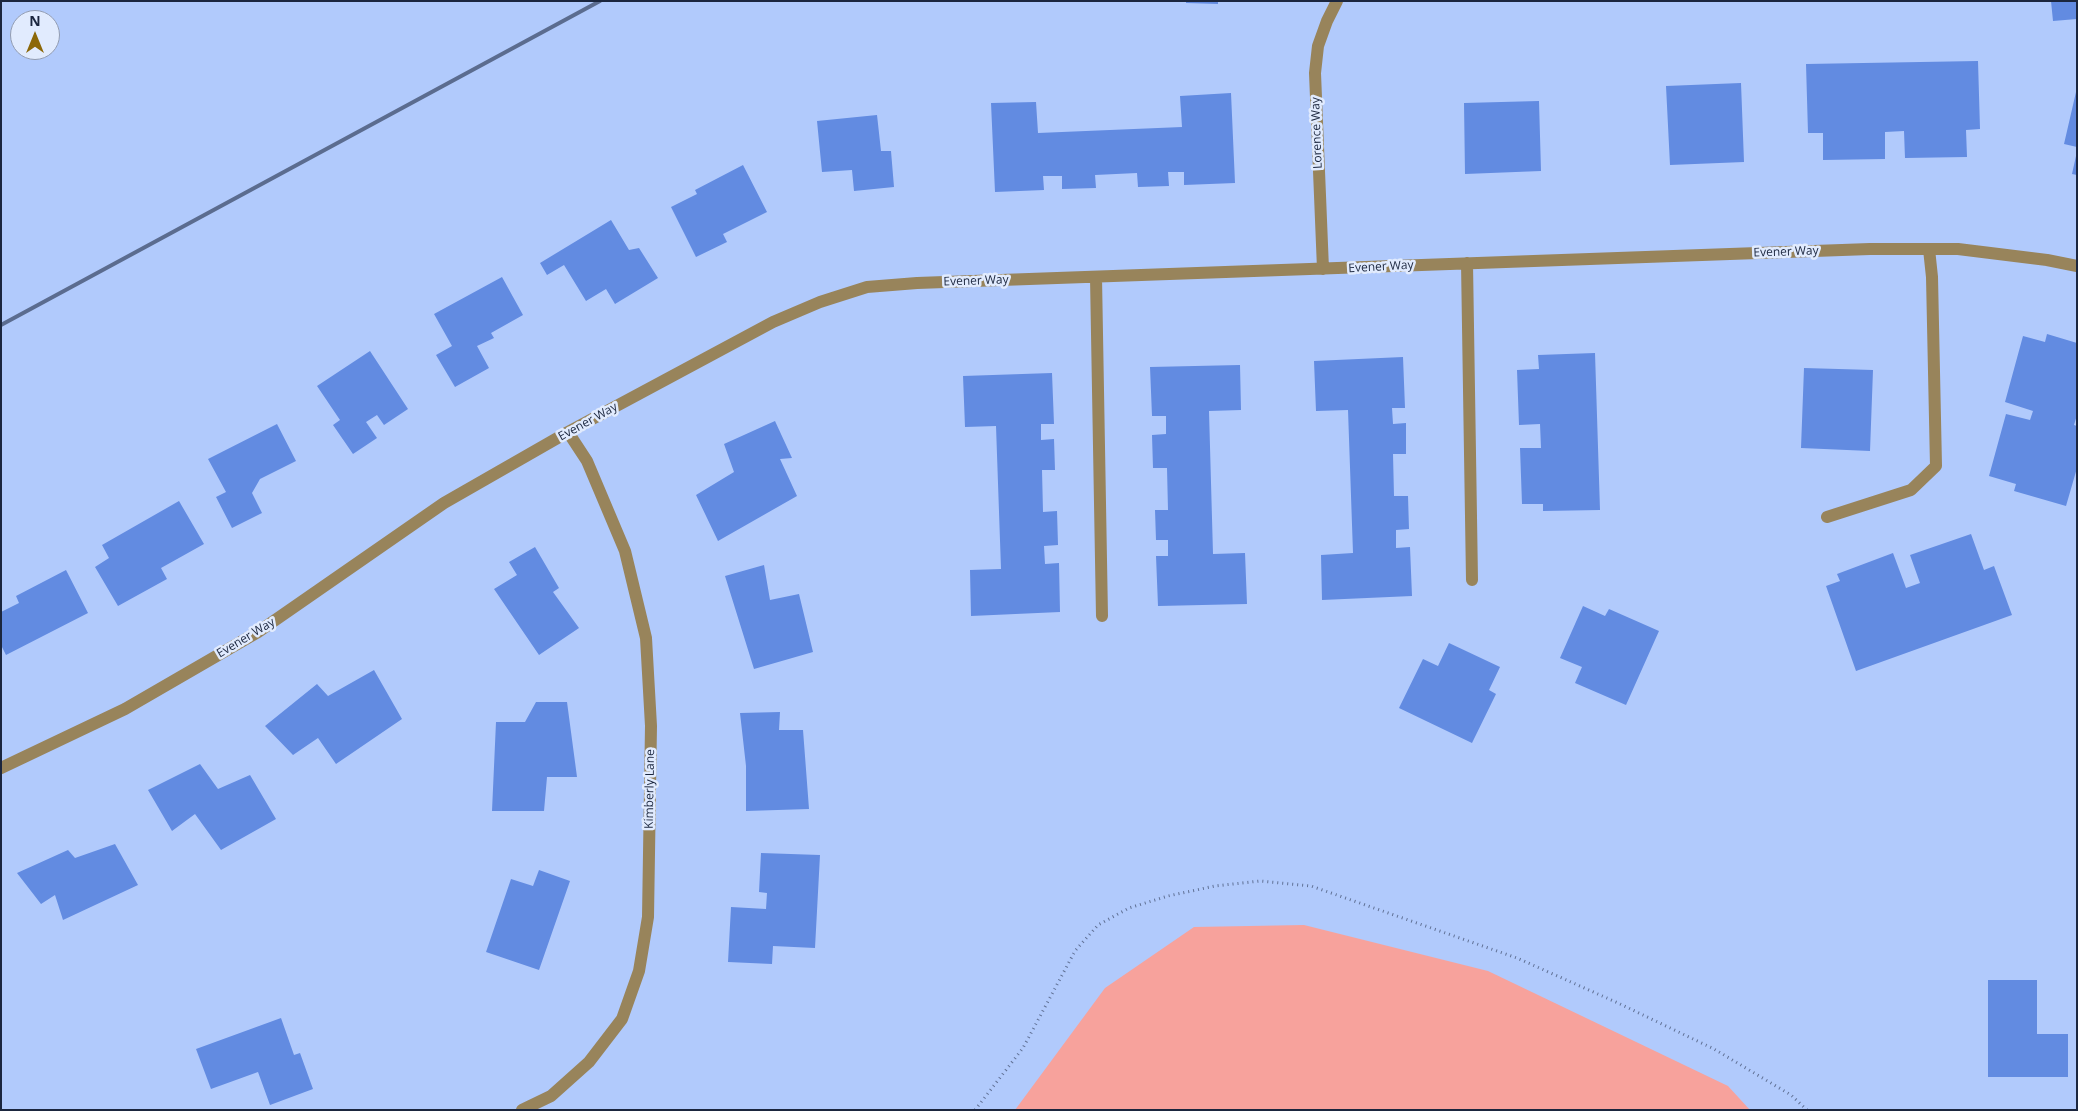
<!DOCTYPE html>
<style>
body{margin:0}
#map{position:relative;width:2078px;height:1111px;overflow:hidden;background:#b1cafc;font-family:"Open Sans",sans-serif}
canvas{display:block}
.frame{position:absolute;inset:0;border:2px solid #1b263e;pointer-events:none}
.north{position:absolute;left:10px;top:10px;width:50px;height:50px;box-sizing:border-box;background:#e1ebfe;border:1px solid #929cb1;border-radius:50%;rotate:0deg;font-size:14px;font-weight:700;line-height:20px;text-align:center;color:#1b263e}
.north::after{content:'';display:block;margin:auto;width:18px;height:22px;background:#8c6809;clip-path:polygon(50% 0,100% 100%,50% 72%,0 100%)}
</style>
<div id="map">
<canvas width="2078" height="1111"></canvas>
<div class="frame"></div>
<div class="north">N</div>
</div>
<script>
const g = document.querySelector('canvas').getContext('2d');
g.lineJoin = 'round';
function fillPath(path, color) { g.fillStyle = color; g.fill(path, 'evenodd'); }
const poly = rows => new Path2D(rows.map(r => 'M' + r).join(''));
function stroke(path, color, width, dash) { g.strokeStyle = color; g.lineWidth = width; g.lineCap = dash ? 'butt' : 'round'; g.setLineDash(dash || []); g.stroke(path); }
function write(font, color, halo, rows, align = 'center') {
  g.font = font + ' "Open Sans",sans-serif'; g.lineWidth = 5; g.setLineDash([]); g.textBaseline = 'middle'; g.strokeStyle = halo; g.fillStyle = color; for (const [text, x, y, turn = 0] of rows) {
    g.save(); g.translate(x, y); g.rotate((+turn || 0) * Math.PI / 180); g.textAlign = isNaN(turn) ? turn : align; if (halo) g.strokeText(text, 0, 0); g.fillText(text, 0, 0); g.restore();
  }
}
const green = poly([
 [1304,925,1488,971,1728,1086,1750,1110,1015,1110,1105,988,1194,927]
]);
const building = poly([
 [1186,1,1218,1,1218,4,1186,3],
 [2051,1,2077,1,2077,19,2053,21],
 [1978,61,1980,129,1966,130,1967,157,1905,158,1904,131,1885,132,1885,159,1823,160,1823,133,1808,133,1806,64],
 [1741,83,1744,162,1670,165,1666,86],
 [2076,92,2077,92,2077,147,2064,144],
 [1231,93,1235,183,1184,185,1184,172,1168,172,1169,186,1138,187,1137,173,1095,175,1096,188,1062,189,1062,176,1043,176,1044,190,995,192,991,103,1036,102,1038,133,1182,127,1180,96],
 [1539,101,1541,171,1465,174,1464,103],
 [877,115,881,151,891,151,894,187,854,191,852,170,822,172,817,121],
 [2076,156,2077,156,2077,175,2072,174],
 [743,165,767,212,723,234,727,242,696,257,671,207,697,194,695,190],
 [611,220,629,250,639,248,658,278,615,304,606,289,586,301,564,265,547,275,540,263],
 [502,277,523,315,491,333,494,338,477,346,489,368,455,387,436,355,452,346,434,314],
 [2047,334,2077,343,2077,415,2074,425,2077,426,2077,468,2066,506,2014,491,2016,484,1989,476,2006,414,2030,420,2033,411,2005,402,2023,336,2045,342],
 [370,351,408,409,384,425,377,415,366,422,377,438,353,454,333,425,340,420,317,386],
 [1595,353,1600,510,1543,511,1543,504,1522,504,1520,448,1541,448,1540,424,1519,425,1517,370,1539,369,1538,355],
 [1403,357,1405,408,1392,408,1393,424,1406,423,1406,454,1393,454,1394,496,1408,496,1409,529,1396,530,1396,548,1410,547,1412,596,1322,600,1321,555,1353,553,1348,410,1316,411,1314,361],
 [1240,365,1241,410,1209,411,1213,554,1245,553,1247,604,1158,606,1156,556,1168,556,1168,540,1156,540,1155,510,1168,510,1167,468,1153,468,1152,435,1166,434,1166,416,1152,416,1150,367],
 [1804,368,1873,370,1870,451,1801,448],
 [1052,373,1054,424,1041,424,1041,440,1054,439,1055,470,1042,470,1043,512,1057,511,1058,545,1044,546,1045,564,1059,563,1060,612,971,616,970,570,1001,569,996,426,965,427,963,376],
 [775,421,792,458,780,459,797,496,718,541,696,495,734,472,724,444],
 [277,424,296,461,260,479,252,493,262,513,232,528,216,497,226,492,208,459],
 [179,501,204,544,161,568,167,579,118,606,95,567,109,558,102,545],
 [1971,534,1984,570,1994,566,2012,615,1856,671,1826,586,1840,581,1837,574,1893,553,1906,588,1920,583,1910,555],
 [535,547,559,588,553,592,579,628,539,655,494,589,517,575,509,562],
 [764,565,770,600,799,594,813,652,754,669,725,576],
 [66,570,88,613,6,655,1,645,1,612,19,603,16,596],
 [1583,606,1605,616,1609,609,1659,631,1626,705,1575,683,1582,667,1560,658],
 [1449,643,1500,667,1489,690,1496,694,1472,743,1399,708,1423,659,1438,666],
 [374,670,402,719,336,764,318,738,293,755,265,726,317,684,328,696],
 [536,702,567,702,577,777,547,777,544,811,492,811,496,722,525,722],
 [780,712,779,730,803,730,809,809,746,811,746,766,740,713],
 [200,764,218,789,250,775,276,819,221,850,195,814,172,831,148,790],
 [115,844,138,885,63,920,55,895,41,904,17,873,68,850,75,858],
 [761,853,820,855,815,948,773,946,772,964,728,962,731,907,766,909,767,893,759,892],
 [539,870,570,881,539,970,486,952,511,879,533,886],
 [1988,980,2037,980,2037,1034,2068,1034,2068,1077,1988,1077],
 [281,1018,294,1055,300,1053,313,1089,270,1105,258,1072,211,1089,196,1049]
]);
const path = poly([
 [975,1110,1023,1048,1075,951,1098,925,1129,908,1168,896,1215,886,1260,881,1311,886,1517,958,1618,1003,1714,1049,1791,1095,1807,1110]
]);
const minor = poly([
 [1467,263,1472,580],
 [1323,269,1315,73,1318,46,1327,21,1337,1],
 [1096,277,1102,616],
 [1827,517,1911,490,1936,466,1932,277,1929,249],
 [1,768,125,709,258,632,444,503,568,432,773,322,820,302,867,287,917,283,1870,249,1958,249,2047,260,2077,266],
 [522,1110,551,1096,589,1062,622,1019,639,971,648,917,651,726,646,638,625,551,587,461,568,432]
]);
const rail = poly([
 [1,325,600,1]
]);
const streetNames = [
 ["Lorence Way",1317,133,-92],
 ["Evener Way",1786,252,-2],
 ["Evener Way",1381,267,-3],
 ["Evener Way",976,281,-2],
 ["Evener Way",588,422,-29],
 ["Evener Way",246,638,-31],
 ["Kimberly Lane",650,789,-89]
];
fillPath(green, '#f7a29c');
fillPath(building, '#628be1');
stroke(path, '#607195', 3, [1, 4]);
stroke(minor, '#98845b', 12);
stroke(rail, '#5b6c8f', 4);
write('12px', '#1b263e', '#e1ebfe', streetNames);
</script>
